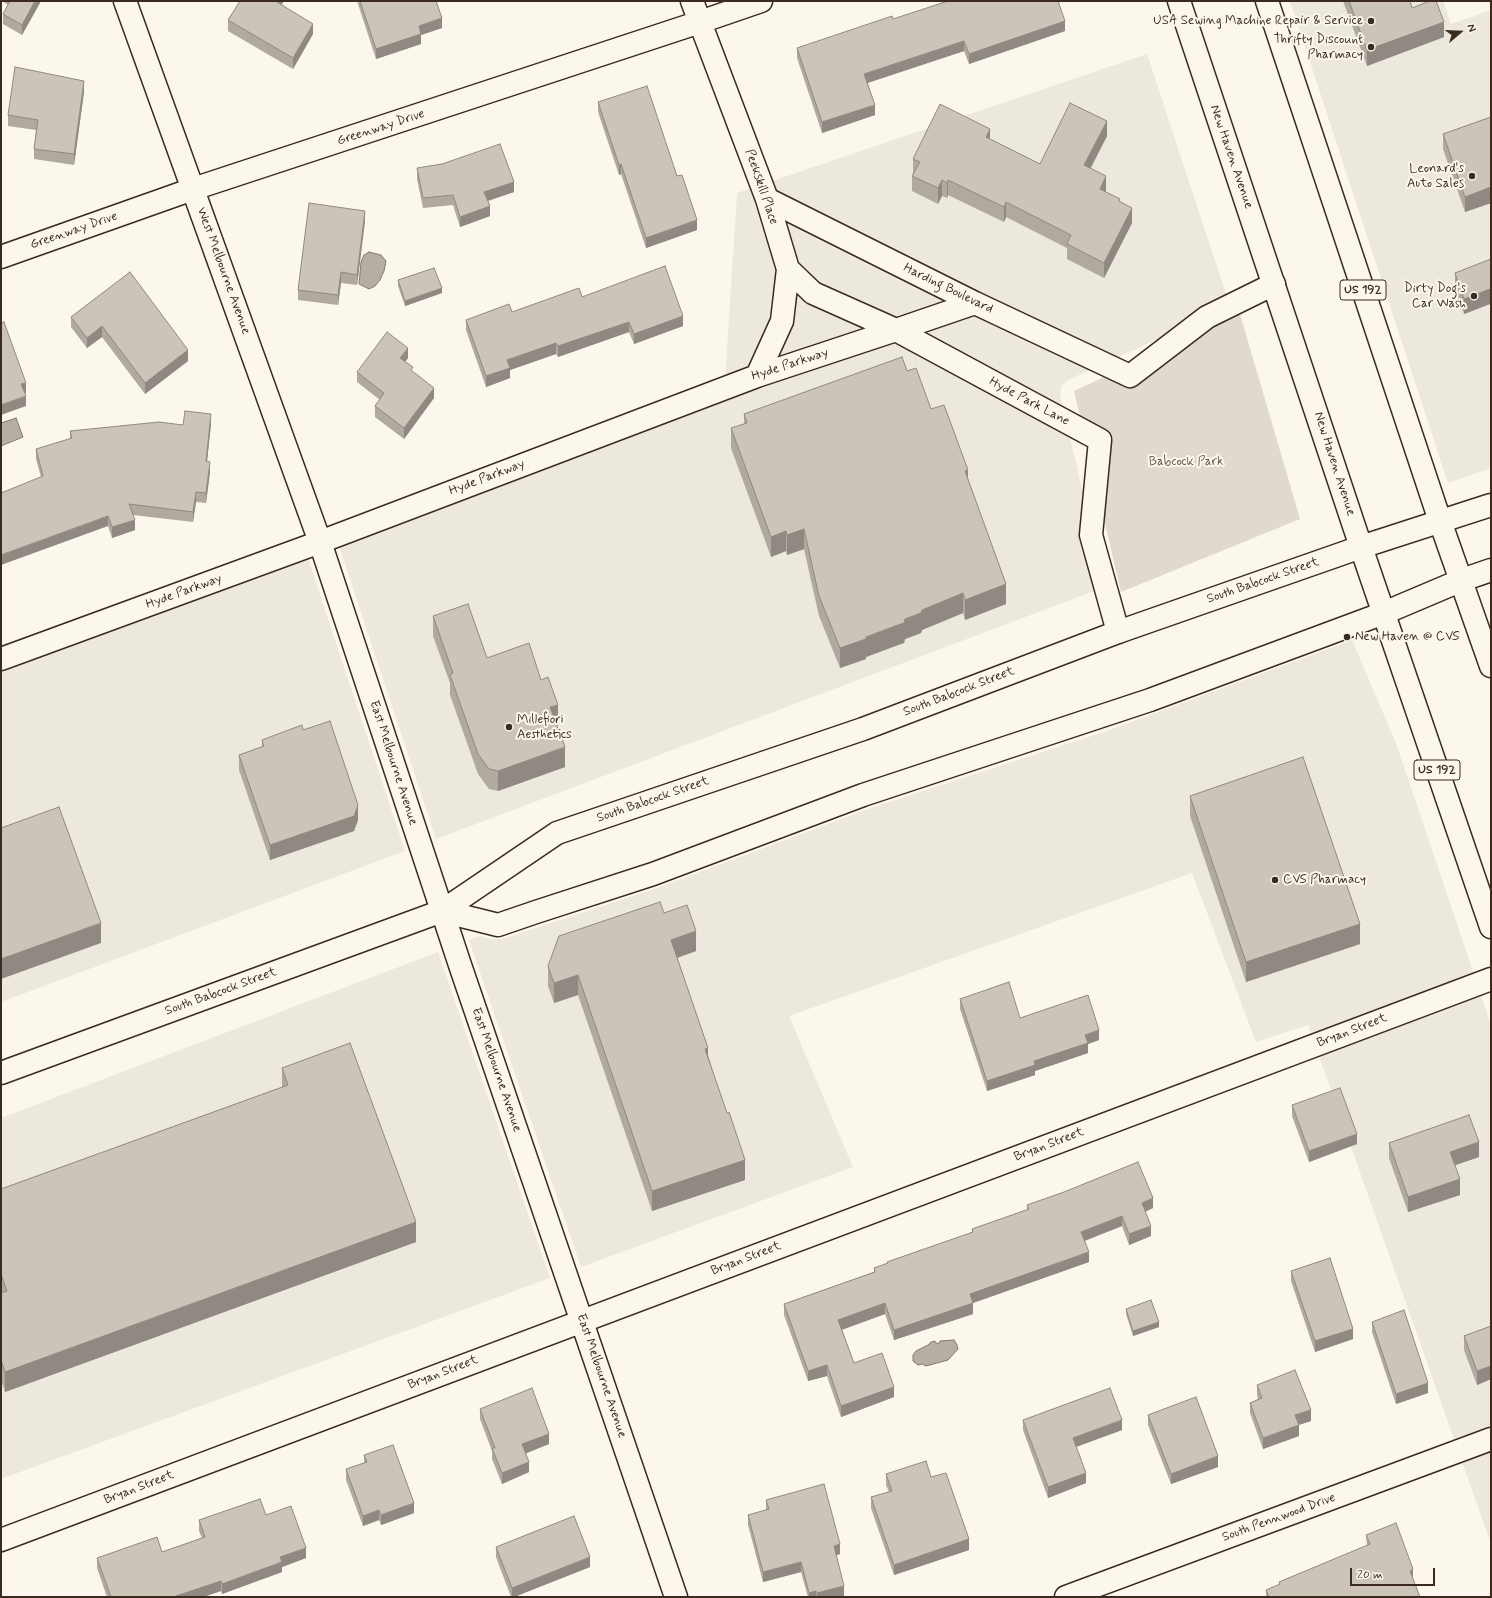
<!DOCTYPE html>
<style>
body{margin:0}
#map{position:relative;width:1492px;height:1598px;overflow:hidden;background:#fbf7ec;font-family:Mynerve,sans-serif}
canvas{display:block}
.frame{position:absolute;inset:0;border:2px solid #3b2a1e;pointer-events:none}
.north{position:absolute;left:1440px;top:12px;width:40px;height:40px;-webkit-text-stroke:3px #fbf7ec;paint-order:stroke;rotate:71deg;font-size:11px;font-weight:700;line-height:16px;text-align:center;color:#3b2a1e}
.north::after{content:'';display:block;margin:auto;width:14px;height:18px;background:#3b2a1e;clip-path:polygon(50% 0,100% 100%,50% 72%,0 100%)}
.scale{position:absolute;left:1350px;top:1568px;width:85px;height:18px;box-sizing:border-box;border:2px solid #3b2a1e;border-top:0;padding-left:5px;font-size:12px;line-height:14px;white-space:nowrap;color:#3b2a1e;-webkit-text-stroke:3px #fbf7ec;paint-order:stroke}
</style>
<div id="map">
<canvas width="1492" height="1598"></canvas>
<div class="frame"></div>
<div class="north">N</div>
<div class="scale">20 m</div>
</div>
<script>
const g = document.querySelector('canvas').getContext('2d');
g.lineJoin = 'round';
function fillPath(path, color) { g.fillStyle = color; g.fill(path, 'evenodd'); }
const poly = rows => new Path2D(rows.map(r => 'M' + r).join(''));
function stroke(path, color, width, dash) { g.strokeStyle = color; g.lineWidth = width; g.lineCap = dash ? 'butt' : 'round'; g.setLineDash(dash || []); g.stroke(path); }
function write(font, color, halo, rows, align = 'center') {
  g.font = font + ' Mynerve,sans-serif'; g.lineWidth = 4; g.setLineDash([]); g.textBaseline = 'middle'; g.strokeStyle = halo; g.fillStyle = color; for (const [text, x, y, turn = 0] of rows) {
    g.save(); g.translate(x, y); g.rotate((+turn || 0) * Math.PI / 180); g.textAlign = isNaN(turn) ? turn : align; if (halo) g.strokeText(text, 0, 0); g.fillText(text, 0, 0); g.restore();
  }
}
const built = poly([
 [1290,1,1443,1,1451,24,1491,10,1491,468,1448,483],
 [1147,54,1230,306,1068,380,1061,386,1060,395,1105,587,436,839,332,525,725,382,737,193],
 [301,537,405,851,1,1002,1,646],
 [1352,640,1396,743,1491,1025,1491,1544,1308,1025,1256,1042,1192,873,789,1016,853,1167,581,1267,469,940,480,936,492,939,502,939,657,888,868,809,1107,731],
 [438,952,550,1278,1,1479,1,1118]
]);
const green = poly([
 [1240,314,1300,519,1121,592,1074,391]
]);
const water = poly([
 [369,252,381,255,386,261,384,271,380,280,375,286,369,289,359,284,361,262,364,255,369,252],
 [16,418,23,437,1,446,1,423,16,418],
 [954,1340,957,1345,958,1349,948,1360,926,1366,922,1364,918,1365,913,1361,913,1355,916,1351,928,1345,931,1342,935,1341,936,1343,938,1344,940,1341,954,1340]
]);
const minor = poly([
 [692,1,767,199,788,269,782,321,757,376],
 [767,199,975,303,1130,376,1207,317,1274,284],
 [1,257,193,189,700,22,761,1],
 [788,269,813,293,896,330,1100,440,1091,535,1118,632],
 [1,659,320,542,757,376,896,330,975,303],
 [1,1540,1491,979],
 [1066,1597,1491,1439]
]);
const tertiary = poly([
 [125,1,320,542,460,965,676,1597]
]);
const secondary = poly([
 [442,911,498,925,536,912,653,874,863,795,1150,700,1384,613,1462,580,1491,570],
 [1,1073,442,911,557,833,863,729,1118,632,1361,547,1491,505]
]);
const primary = poly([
 [1179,1,1361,547,1491,927],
 [1267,1,1440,521,1491,666]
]);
const wall = poly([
 [2,1,41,1,22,35,3,24,3,14,8,5],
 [357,1,436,1,442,28,421,35,421,44,376,59],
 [1343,1,1410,1,1412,8,1444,37,1367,66],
 [281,5,313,34,293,69,228,31,228,20],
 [893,19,1065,31,969,64,964,51,868,83,875,115,822,133,797,58,797,48],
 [84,92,74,165,34,159,34,149,36,130,8,126,8,115],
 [598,102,677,176,697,230,646,248,621,174,619,175,598,112],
 [1491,117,1491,203,1465,212,1443,149,1443,134],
 [1107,136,1091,168,1106,191,1106,192,1120,202,1132,223,1104,278,1067,259,1067,248,1006,217,1004,222,948,195,947,198,942,196,938,204,912,191,912,176,913,174,913,159,990,139,1040,164],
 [417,168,514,192,488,201,490,216,460,227,453,205,423,208,417,179],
 [365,221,357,285,341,283,338,305,298,300,298,290],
 [1491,259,1491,306,1490,304,1464,314,1455,288,1455,273],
 [130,272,188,361,145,394,102,337,87,348,71,327,71,317],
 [398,280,442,293,405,306,398,286],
 [582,297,683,326,634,344,629,332,558,357,556,354,510,370,510,378,486,387,466,330,466,320,512,312],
 [408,358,405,362,434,398,404,439,375,417,375,406,380,400,357,382,357,372],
 [907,371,931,409,968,479,1006,604,965,620,963,613,922,630,921,633,905,639,904,643,898,645,866,657,866,659,840,668,819,616,804,549,787,555,786,551,771,557,731,448,731,428,744,424,744,414],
 [211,424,207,461,210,472,206,503,196,502,193,522,133,515,135,530,112,538,108,526,41,477,36,459,36,449,70,439,70,431,183,425],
 [433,616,487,658,558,725,557,725,565,767,498,791,489,789,478,774,450,695,450,683,433,636],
 [262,740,358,820,354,831,270,860,239,770,239,755,262,747],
 [1190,796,1360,944,1246,982,1190,816],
 [664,913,696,951,677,958,708,1055,745,1180,652,1211,578,995,554,1003,548,986,548,966],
 [960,999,1020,1018,1099,1040,1088,1044,1088,1053,1035,1071,1035,1075,987,1091,960,1009],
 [282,1068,416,1242,5,1392,1,1380,1,1189,282,1087],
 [1292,1105,1357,1144,1309,1162,1292,1116],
 [1389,1143,1479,1157,1455,1165,1460,1195,1408,1212,1389,1158],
 [1027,1205,1153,1208,1145,1212,1151,1236,1129,1245,1122,1226,1085,1241,1089,1262,973,1303,973,1314,894,1340,885,1314,842,1330,854,1363,894,1397,841,1417,827,1376,808,1381,784,1315,784,1304,874,1272,874,1268,887,1264,887,1262,972,1233,972,1229,1027,1210],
 [1291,1271,1353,1339,1315,1352,1291,1281],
 [1126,1309,1159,1327,1133,1336,1126,1314],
 [1372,1322,1428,1393,1396,1404,1372,1332],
 [1491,1326,1491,1379,1477,1385,1464,1350,1464,1336],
 [1257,1385,1311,1421,1299,1425,1299,1436,1263,1449,1250,1413,1250,1403,1258,1399,1257,1395],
 [480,1409,549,1444,526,1453,529,1472,502,1484,492,1459,492,1451,480,1419],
 [1148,1415,1218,1467,1171,1484,1148,1425],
 [1023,1420,1122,1430,1076,1447,1086,1483,1048,1498,1023,1430],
 [364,1455,414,1513,381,1525,379,1520,363,1526,346,1480,346,1469,364,1463],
 [886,1474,931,1477,969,1550,894,1575,871,1508,871,1497,889,1492,886,1485],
 [766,1500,840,1554,836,1555,844,1597,808,1597,801,1572,763,1582,748,1525,748,1515,766,1510],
 [266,1515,306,1558,282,1567,282,1572,222,1594,221,1591,203,1597,107,1597,97,1568,97,1558,162,1552,202,1538,199,1531,199,1520],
 [1366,1535,1413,1579,1420,1597,1266,1597,1266,1590,1279,1585,1279,1582,1367,1546],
 [496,1547,590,1567,514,1597,511,1597,496,1557]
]);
const shadedWall = poly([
 [35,1,41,1,22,35,22,25],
 [278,1,284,1,277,13,277,2],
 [442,18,442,28,421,35,421,44,376,59,376,49,419,26],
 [1065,21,1065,31,969,64,969,54],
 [1444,22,1444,37,1367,66,1367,50],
 [313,24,313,34,293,69,293,58],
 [964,41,964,51,864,84,864,74],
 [84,81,84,92,74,165,74,154],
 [875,105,875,115,822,133,822,122],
 [1107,121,1107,136,1084,180,1084,165],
 [990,129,990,144,986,137],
 [621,164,621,174,619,175,619,165],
 [1106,176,1106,191,1100,204,1100,189],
 [942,180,942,196,938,204,938,188],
 [948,180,948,195,947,198,947,183],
 [514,182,514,192,484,202,484,192],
 [1491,187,1491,203,1465,212,1465,197],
 [1006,202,1006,217,1004,222,1004,207],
 [490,206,490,216,460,227,460,217],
 [1132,208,1132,223,1104,278,1104,263],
 [365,211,365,221,357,285,357,275],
 [697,220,697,230,646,248,646,238],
 [341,272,341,283,338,305,338,295],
 [442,288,442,293,405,306,405,301],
 [1490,289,1490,304,1464,314,1464,299],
 [683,316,683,326,634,344,634,334],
 [629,322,629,332,558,357,558,346],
 [102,326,102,337,87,348,87,338],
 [556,343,556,354,510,370,510,378,486,387,486,376,507,360],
 [408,348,408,358,400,368,400,358],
 [188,350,188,361,145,394,145,383],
 [26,383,26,393,21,395,21,384],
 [434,388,434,398,404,439,404,428],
 [26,396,26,406,1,415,1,405],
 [211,414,211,424,206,471,206,461],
 [210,462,210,472,206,503,206,493],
 [968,470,968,490,965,471],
 [196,492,196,502,193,522,193,512],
 [108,516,108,526,1,565,1,555],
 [135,520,135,530,112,538,112,527],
 [804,529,804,549,787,555,787,535],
 [786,531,786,551,771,557,771,537],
 [1006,584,1006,604,965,620,965,600],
 [963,593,963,613,922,630,921,633,905,639,904,643,898,645,866,657,866,659,840,668,840,648,866,637,922,610],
 [558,705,558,725,550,727,550,707],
 [565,747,565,767,498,791,498,771],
 [358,805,358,820,354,831,270,860,270,845],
 [101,923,101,943,1,979,1,959],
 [1360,924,1360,944,1246,982,1246,962],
 [696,931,696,951,671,960,671,940],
 [578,975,578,995,554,1003,554,983],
 [1099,1030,1099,1040,1088,1044,1088,1053,1035,1071,1035,1075,987,1091,987,1081,1034,1061,1085,1035],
 [708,1048,708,1068,705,1049],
 [1357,1134,1357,1144,1309,1162,1309,1151],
 [1479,1142,1479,1157,1450,1167,1450,1152],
 [745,1160,745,1180,652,1211,652,1191],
 [1460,1179,1460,1195,1408,1212,1408,1197],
 [1153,1198,1153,1208,1142,1213,1142,1203],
 [1122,1216,1122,1226,1081,1242,1081,1232],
 [416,1222,416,1242,5,1392,5,1372],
 [1151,1226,1151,1236,1129,1245,1129,1234],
 [1089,1252,1089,1262,970,1304,970,1294],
 [885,1303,885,1314,838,1331,838,1320],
 [973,1303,973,1314,894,1340,894,1330],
 [1159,1322,1159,1327,1133,1336,1133,1331],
 [1353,1329,1353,1339,1315,1352,1315,1341],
 [827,1365,827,1376,808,1381,808,1371],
 [1491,1366,1491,1379,1477,1385,1477,1371],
 [1428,1383,1428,1393,1396,1404,1396,1394],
 [894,1387,894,1397,841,1417,841,1406],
 [1311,1410,1311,1421,1295,1426,1295,1415],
 [1122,1420,1122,1430,1073,1448,1073,1438],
 [1299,1425,1299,1436,1263,1449,1263,1438],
 [549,1434,549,1444,522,1455,522,1444],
 [1218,1456,1218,1467,1171,1484,1171,1474],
 [529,1462,529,1472,502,1484,502,1473],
 [1086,1473,1086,1483,1048,1498,1048,1487],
 [414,1503,414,1513,381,1525,381,1515],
 [379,1510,379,1520,363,1526,363,1516],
 [969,1539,969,1550,894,1575,894,1565],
 [840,1544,840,1554,834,1556,834,1546],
 [306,1548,306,1558,282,1567,282,1572,222,1594,222,1584,280,1557],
 [590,1557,590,1567,514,1597,512,1597,512,1588],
 [801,1562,801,1572,763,1582,763,1572],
 [1413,1569,1413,1579,1410,1571],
 [221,1581,221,1591,203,1597,176,1597,176,1596],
 [844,1586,844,1597,817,1597,817,1593],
 [816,1591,816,1597,809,1597,809,1593]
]);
const building = poly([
 [10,1,35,1,22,25,3,14,10,1],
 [240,1,278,1,277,2,313,24,293,58,228,20,240,1],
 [360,1,436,1,442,18,419,26,421,34,376,49,360,1],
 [948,1,1058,1,1065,21,969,54,964,41,864,74,875,105,822,122,797,48,892,16,893,19,948,1],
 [1349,1,1410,1,1412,8,1430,1,1436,1,1444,22,1367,50,1349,1],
 [15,67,84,81,74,154,34,149,38,120,8,115,15,67],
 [647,86,677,176,682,175,697,220,646,238,621,164,619,165,598,102,647,86],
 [1070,103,1107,121,1084,165,1106,176,1100,189,1120,199,1119,201,1132,208,1104,263,1067,244,1071,235,1006,202,1004,207,948,180,947,183,942,180,938,188,912,176,920,162,913,159,940,104,990,129,986,137,1040,164,1070,103],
 [1491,117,1491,187,1465,197,1443,134,1491,117],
 [500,144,514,182,484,192,490,206,460,217,453,195,423,198,417,168,442,164,500,144],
 [309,203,365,211,357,275,341,272,338,295,298,290,309,203],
 [1491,259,1491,291,1490,289,1464,299,1455,273,1491,259],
 [665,266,683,316,634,334,629,322,558,346,556,343,507,360,510,368,486,376,466,320,509,304,512,312,579,288,582,297,665,266],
 [434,268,442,288,405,301,398,280,434,268],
 [130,272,188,350,145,383,102,326,87,338,71,317,130,272],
 [4,322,26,383,21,384,26,396,1,405,1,323,4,322],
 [387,332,408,348,400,358,413,367,411,370,434,388,404,428,375,406,384,393,357,372,387,332],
 [902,357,907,371,916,368,931,409,944,405,968,470,965,471,1006,584,965,600,963,593,922,610,921,613,905,619,904,623,898,625,866,637,866,639,840,648,819,596,804,529,787,535,786,531,771,537,731,428,747,423,744,414,902,357],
 [185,411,211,414,206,461,210,462,206,493,196,492,193,512,129,504,135,520,112,527,108,516,1,555,1,493,43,476,36,449,72,438,70,431,159,422,183,425,185,411],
 [468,604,487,658,529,643,541,680,548,677,558,705,550,707,565,747,498,771,489,769,478,754,450,675,453,673,433,616,468,604],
 [330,721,358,805,354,816,270,845,239,755,264,746,262,740,302,725,303,730,330,721],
 [1303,757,1360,924,1246,962,1190,796,1303,757],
 [59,807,101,923,1,959,1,828,59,807],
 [660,902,664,913,687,905,696,931,671,940,708,1048,705,1049,727,1113,729,1112,745,1160,652,1191,578,975,554,983,548,966,559,936,660,902],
 [1009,982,1020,1018,1088,995,1099,1030,1085,1035,1088,1043,1034,1061,1035,1065,987,1081,960,999,1009,982],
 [350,1043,416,1222,5,1372,1,1360,1,1293,7,1291,1,1274,1,1189,288,1085,282,1068,350,1043],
 [1340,1088,1357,1134,1309,1151,1292,1105,1340,1088],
 [1469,1115,1479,1142,1450,1152,1460,1179,1408,1197,1389,1143,1469,1115],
 [1138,1162,1153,1198,1142,1203,1151,1226,1129,1234,1122,1216,1081,1232,1089,1252,970,1294,973,1303,894,1330,885,1303,838,1320,854,1363,882,1353,894,1387,841,1406,827,1365,808,1371,784,1304,875,1272,874,1268,888,1263,887,1262,973,1232,972,1229,1029,1209,1027,1205,1064,1192,1138,1162],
 [1330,1258,1353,1329,1315,1341,1291,1271,1330,1258],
 [1151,1300,1159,1322,1133,1331,1126,1309,1151,1300],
 [1404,1310,1428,1383,1396,1394,1372,1322,1404,1310],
 [1491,1326,1491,1366,1477,1371,1464,1336,1491,1326],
 [1295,1370,1311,1410,1295,1415,1299,1425,1263,1438,1250,1403,1262,1398,1257,1385,1295,1370],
 [532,1388,549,1434,522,1444,529,1462,502,1473,492,1448,495,1448,480,1409,532,1388],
 [1110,1388,1122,1420,1073,1438,1086,1473,1048,1487,1023,1420,1110,1388],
 [1196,1397,1218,1456,1171,1474,1148,1415,1196,1397],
 [393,1445,414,1503,381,1515,379,1510,363,1516,346,1469,367,1462,364,1455,393,1445],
 [926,1461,931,1477,946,1473,969,1539,894,1565,871,1497,892,1491,886,1474,926,1461],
 [824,1484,840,1544,834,1546,844,1586,817,1593,816,1591,809,1593,801,1562,763,1572,748,1515,769,1509,766,1500,824,1484],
 [260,1499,266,1515,291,1506,306,1548,280,1557,282,1562,222,1584,221,1581,176,1596,177,1597,111,1597,97,1558,157,1537,162,1552,205,1537,199,1520,260,1499],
 [574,1516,590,1557,512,1588,496,1547,574,1516],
 [1396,1523,1413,1569,1410,1571,1420,1597,1269,1597,1266,1590,1280,1584,1279,1582,1370,1544,1366,1535,1396,1523]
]);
const markers = [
 [1371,21,4,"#3b2a1e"],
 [1371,47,4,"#3b2a1e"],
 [1472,176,4,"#3b2a1e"],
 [1474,296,4,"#3b2a1e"],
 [1347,637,4,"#3b2a1e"],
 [509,727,4,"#3b2a1e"],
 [1275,880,4,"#3b2a1e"]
];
const shields = [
 [1363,290,46],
 [1437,770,46]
];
const shieldNames = [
 ["US 192",1363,290],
 ["US 192",1437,770]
];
const poiNames = [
 ["USA Sewing Machine Repair & Service",1363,21],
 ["Thrifty Discount",1363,40],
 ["Pharmacy",1363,55],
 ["Leonard's",1464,169],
 ["Auto Sales",1464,184],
 ["Dirty Dog's",1466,289],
 ["Car Wash",1466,304],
 ["New Haven @ CVS",1355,637,"left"],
 ["Millefiori",517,720,"left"],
 ["Aesthetics",517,735,"left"],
 ["CVS Pharmacy",1283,880,"left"]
];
const streetNames = [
 ["Greenway Drive",381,128,-18],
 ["New Haven Avenue",1231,157,71],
 ["Peekskill Place",761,187,71],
 ["Greenway Drive",74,231,-19],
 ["West Melbourne Avenue",223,271,70],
 ["Harding Boulevard",948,289,26],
 ["Hyde Parkway",790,365,-18],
 ["Hyde Park Lane",1029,402,28],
 ["New Haven Avenue",1334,464,72],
 ["Hyde Parkway",487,478,-21],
 ["South Babcock Street",1263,581,-19],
 ["Hyde Parkway",184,592,-20],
 ["South Babcock Street",959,692,-21],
 ["East Melbourne Avenue",393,763,72],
 ["South Babcock Street",653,800,-19],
 ["South Babcock Street",221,992,-20],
 ["Bryan Street",1352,1031,-21],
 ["East Melbourne Avenue",496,1070,71],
 ["Bryan Street",1049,1145,-21],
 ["Bryan Street",746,1259,-21],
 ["Bryan Street",443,1373,-21],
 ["East Melbourne Avenue",601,1376,71],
 ["Bryan Street",139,1488,-21],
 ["South Pennwood Drive",1279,1518,-20]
];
const parkNames = [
 ["Babcock Park",1186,462]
];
fillPath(built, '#ede8dd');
fillPath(green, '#dfd9ce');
fillPath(water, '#b6aea2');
stroke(water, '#85796d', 1);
stroke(minor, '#3b2a1e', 25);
stroke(tertiary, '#3b2a1e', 25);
stroke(secondary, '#3b2a1e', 25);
stroke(primary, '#3b2a1e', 25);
stroke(minor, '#fbf7ec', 22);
stroke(tertiary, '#fbf7ec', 22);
stroke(secondary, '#fbf7ec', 22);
stroke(primary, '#fbf7ec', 22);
fillPath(wall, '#afa99f');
fillPath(shadedWall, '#8f8982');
fillPath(building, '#ccc4b9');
stroke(building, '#8f8982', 1);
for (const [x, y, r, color] of markers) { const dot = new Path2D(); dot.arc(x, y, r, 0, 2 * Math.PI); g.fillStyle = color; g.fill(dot); stroke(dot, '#fbf7ec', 1.5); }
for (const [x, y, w] of shields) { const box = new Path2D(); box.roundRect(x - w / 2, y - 10, w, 20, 3); g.fillStyle = '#fbf7ec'; g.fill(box); stroke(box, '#3b2a1e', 1); }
write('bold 12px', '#3b2a1e', null, shieldNames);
write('13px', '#3b2a1e', '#fbf7ec', poiNames, 'right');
write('13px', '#3b2a1e', '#fbf7ec', streetNames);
write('13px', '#64564a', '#fbf7ec', parkNames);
</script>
